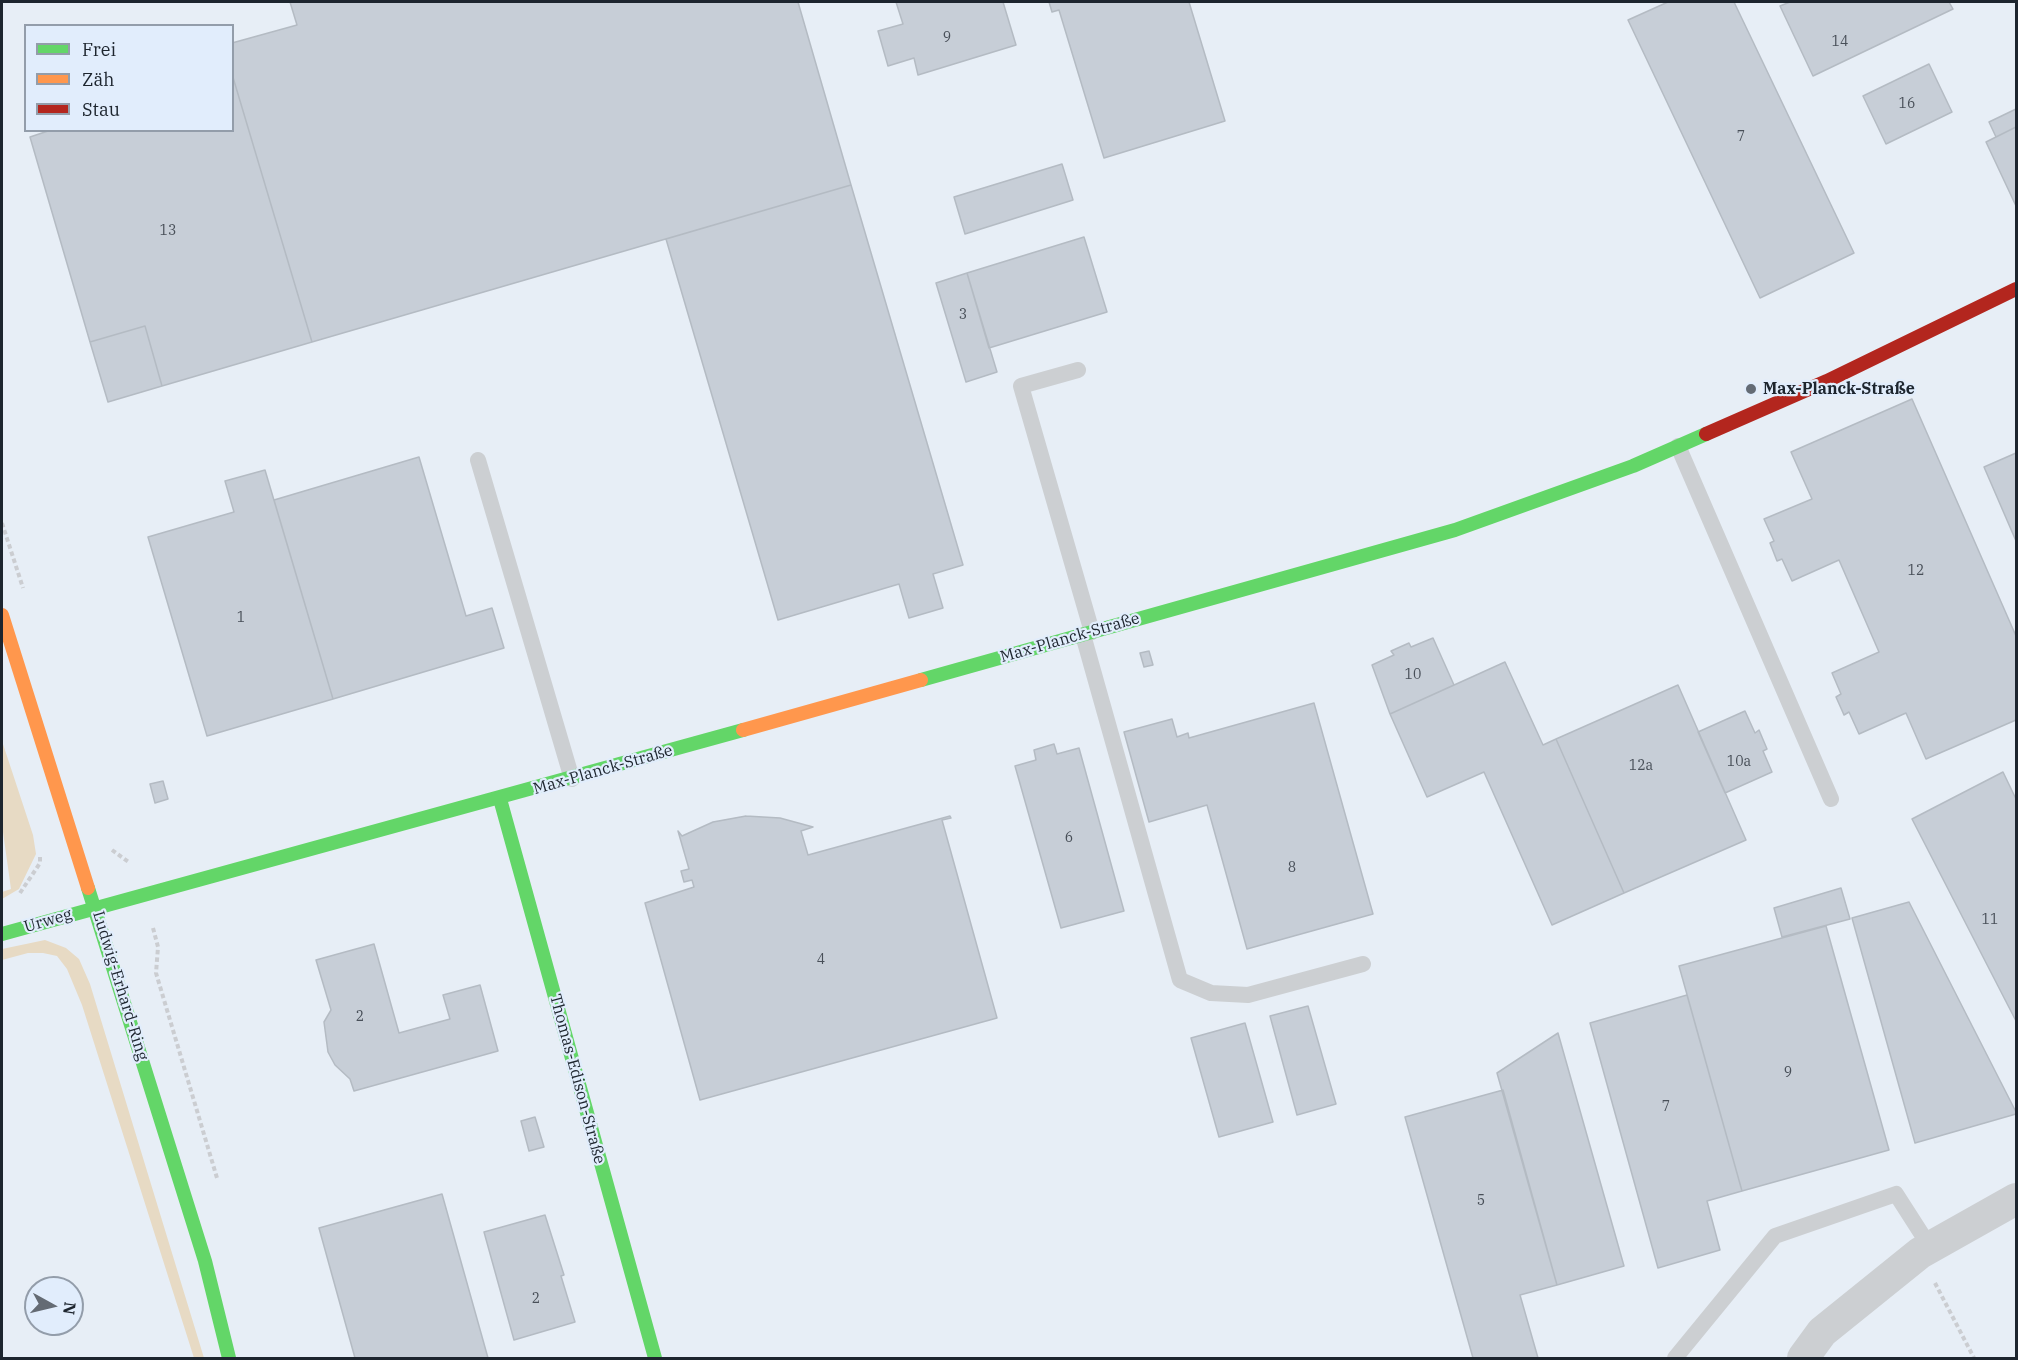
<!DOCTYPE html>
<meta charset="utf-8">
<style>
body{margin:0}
#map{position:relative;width:2018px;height:1360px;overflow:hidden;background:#e7eef6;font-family:"IBM Plex Serif",serif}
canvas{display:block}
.frame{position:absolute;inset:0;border:3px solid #1d252e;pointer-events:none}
.legend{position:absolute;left:24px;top:24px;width:210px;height:108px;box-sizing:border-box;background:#e1edfc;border:2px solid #939daa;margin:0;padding:8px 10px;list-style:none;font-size:18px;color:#1d252e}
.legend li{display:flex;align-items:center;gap:12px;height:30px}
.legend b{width:30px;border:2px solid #939daa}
.north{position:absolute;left:24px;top:1276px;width:60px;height:60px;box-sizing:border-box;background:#e1edfc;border:2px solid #939daa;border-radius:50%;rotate:98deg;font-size:16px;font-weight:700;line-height:24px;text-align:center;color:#1d252e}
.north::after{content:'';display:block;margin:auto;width:21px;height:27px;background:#646b74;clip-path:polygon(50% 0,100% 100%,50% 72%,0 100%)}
</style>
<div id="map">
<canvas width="2018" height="1360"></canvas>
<div class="frame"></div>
<ul class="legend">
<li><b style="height:8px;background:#63d668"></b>Frei</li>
<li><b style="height:8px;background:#ff974d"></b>Zäh</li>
<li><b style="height:8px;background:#b3261e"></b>Stau</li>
</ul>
<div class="north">N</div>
</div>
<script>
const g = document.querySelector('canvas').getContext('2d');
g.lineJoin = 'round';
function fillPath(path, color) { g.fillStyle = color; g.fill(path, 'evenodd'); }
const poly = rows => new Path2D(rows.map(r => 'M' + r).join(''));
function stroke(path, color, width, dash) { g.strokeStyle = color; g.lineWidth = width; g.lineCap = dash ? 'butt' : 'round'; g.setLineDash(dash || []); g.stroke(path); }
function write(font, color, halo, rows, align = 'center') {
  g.font = font + ' "IBM Plex Serif",serif'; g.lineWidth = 4.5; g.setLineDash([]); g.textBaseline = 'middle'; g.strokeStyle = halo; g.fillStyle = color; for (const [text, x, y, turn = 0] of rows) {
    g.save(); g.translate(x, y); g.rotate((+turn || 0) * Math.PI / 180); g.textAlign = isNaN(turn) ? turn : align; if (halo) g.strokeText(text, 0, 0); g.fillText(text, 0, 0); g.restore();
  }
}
const green = poly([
 [2,741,33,835,36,854,19,889,2,899,2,892,11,889,2,825],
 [45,940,66,948,79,959,90,984,204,1358,194,1358,82,1005,67,969,57,956,43,953,28,953,2,960,2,949]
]);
const building = poly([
 [290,2,798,2,851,185,312,342,232,74,232,43,297,25,290,2],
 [896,2,1003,2,1016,45,918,75,914,58,888,66,878,31,903,24,896,2],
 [1049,2,1189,2,1225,121,1104,158,1059,10,1052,12,1049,2],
 [1668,2,1734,2,1854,253,1760,298,1628,20,1668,2],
 [1790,2,1949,2,1953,9,1813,76,1780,6,1790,2],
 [1929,64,1952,112,1886,144,1863,96,1929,64],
 [232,74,312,342,162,386,145,326,90,342,30,137,51,130,232,130,232,74],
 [2016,109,2016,127,1996,137,1989,122,2016,109],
 [2016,127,2016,206,1986,142,2016,127],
 [1062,164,1073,200,965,234,954,197,1062,164],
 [851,185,963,565,933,574,943,608,909,618,899,584,778,620,666,239,851,185],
 [1084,237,1107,312,989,348,967,273,1084,237],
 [967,273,997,372,966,382,936,283,967,273],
 [145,326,162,386,108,402,90,342,145,326],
 [1912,399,2016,636,2016,720,1926,759,1906,713,1859,734,1849,712,1844,715,1836,697,1841,694,1832,673,1879,652,1839,560,1792,581,1782,559,1777,561,1770,543,1774,541,1764,519,1812,499,1791,452,1912,399],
 [2016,453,2016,541,1984,467,2016,453],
 [419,457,466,616,492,608,504,648,333,699,274,500,419,457],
 [265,470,333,699,207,736,148,537,234,512,225,481,265,470],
 [1433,638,1454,685,1390,714,1372,665,1394,655,1391,651,1409,643,1411,647,1433,638],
 [1149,651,1153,665,1144,667,1140,653,1149,651],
 [1505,662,1543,745,1556,739,1624,893,1552,925,1484,772,1427,797,1390,714,1505,662],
 [1678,685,1746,840,1624,893,1556,739,1678,685],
 [1314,703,1373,914,1247,949,1207,805,1149,822,1124,732,1172,719,1177,737,1188,733,1189,738,1314,703],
 [1745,711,1755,733,1759,730,1767,749,1763,751,1772,772,1725,793,1698,732,1745,711],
 [1054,744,1057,754,1079,748,1124,911,1061,928,1015,766,1036,760,1034,750,1054,744],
 [2003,772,2016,799,2016,1021,1912,819,2003,772],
 [163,781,168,799,155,803,150,784,163,781],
 [746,816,780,818,813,827,801,831,808,855,950,816,951,818,942,820,997,1018,700,1100,645,903,694,887,692,880,684,882,681,871,689,869,678,831,682,836,713,822,746,816],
 [1841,888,1850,919,1782,937,1774,908,1841,888],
 [1909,902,2016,1112,2016,1114,1915,1143,1852,918,1909,902],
 [1826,926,1889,1150,1742,1191,1679,966,1826,926],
 [374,944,399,1033,450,1019,443,995,480,985,498,1051,354,1091,350,1079,335,1065,328,1052,324,1022,331,1010,316,960,374,944],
 [1687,995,1742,1191,1707,1201,1720,1250,1658,1268,1590,1023,1687,995],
 [1308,1006,1336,1104,1297,1115,1270,1016,1308,1006],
 [1245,1023,1273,1122,1219,1137,1191,1038,1245,1023],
 [1558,1033,1624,1266,1557,1285,1497,1073,1558,1033],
 [1503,1090,1557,1285,1520,1295,1538,1358,1473,1358,1405,1117,1503,1090],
 [535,1117,544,1147,529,1151,521,1121,535,1117],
 [442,1194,488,1358,355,1358,319,1228,442,1194],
 [545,1215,564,1275,561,1276,575,1322,514,1340,484,1232,545,1215]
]);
const path = poly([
 [2,523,23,588],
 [112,850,130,863],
 [20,893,40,863,40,855],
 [153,928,158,947,156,973,217,1178],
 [1935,1283,1974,1358]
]);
const lane = poly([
 [1078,370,1021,386,1092,632],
 [1678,446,1831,799],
 [478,460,572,779],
 [1083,635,1180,980,1211,993,1248,995,1363,964],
 [1675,1358,1775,1236,1896,1194,1930,1247]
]);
const street = poly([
 [1803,1358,1822,1332,1920,1253,2016,1199]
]);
const fast = poly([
 [921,680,1455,530,1633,466,1706,434],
 [500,799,655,1358],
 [88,888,205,1261,229,1358],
 [2,934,743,730]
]);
const slow = poly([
 [2,615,88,888],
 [743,730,921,680]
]);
const jam = poly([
 [1706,434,1827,381,2016,289]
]);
const markers = [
 [1751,389,6,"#646b74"]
];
const numberNames = [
 ["9",947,38],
 ["14",1840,42],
 ["16",1907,104],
 ["7",1741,137],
 ["13",168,231],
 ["3",963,315],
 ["12",1916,571],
 ["1",241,618],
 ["10",1413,675],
 ["10a",1739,762],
 ["12a",1641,766],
 ["6",1069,838],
 ["8",1292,868],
 ["11",1990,920],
 ["4",821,960],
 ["2",360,1017],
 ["9",1788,1073],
 ["7",1666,1107],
 ["5",1481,1201],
 ["2",536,1299]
];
const poiNames = [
 ["Max-Planck-Straße",1763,389]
];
const streetNames = [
 ["Max-Planck-Straße",1070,638,-16],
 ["Max-Planck-Straße",603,770,-16],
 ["Urweg",48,921,-16],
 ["Ludwig-Erhard-Ring",120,986,73],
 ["Thomas-Edison-Straße",577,1079,75]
];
fillPath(green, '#e7dac4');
fillPath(building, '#c7ced7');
stroke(building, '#b4bbc3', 1.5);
stroke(path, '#cbcdd1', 4, [4.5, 3]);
stroke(lane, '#cccfd2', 16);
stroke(street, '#cccfd2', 32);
stroke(fast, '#63d668', 14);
stroke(slow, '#ff974d', 14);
stroke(jam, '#b3261e', 14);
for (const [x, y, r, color] of markers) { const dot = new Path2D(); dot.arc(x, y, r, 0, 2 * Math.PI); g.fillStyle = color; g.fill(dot); stroke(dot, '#e1edfc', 2); }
write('14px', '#484f58', null, numberNames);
write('bold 16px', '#1d252e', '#e1edfc', poiNames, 'left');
write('16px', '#1d252e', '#e1edfc', streetNames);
</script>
